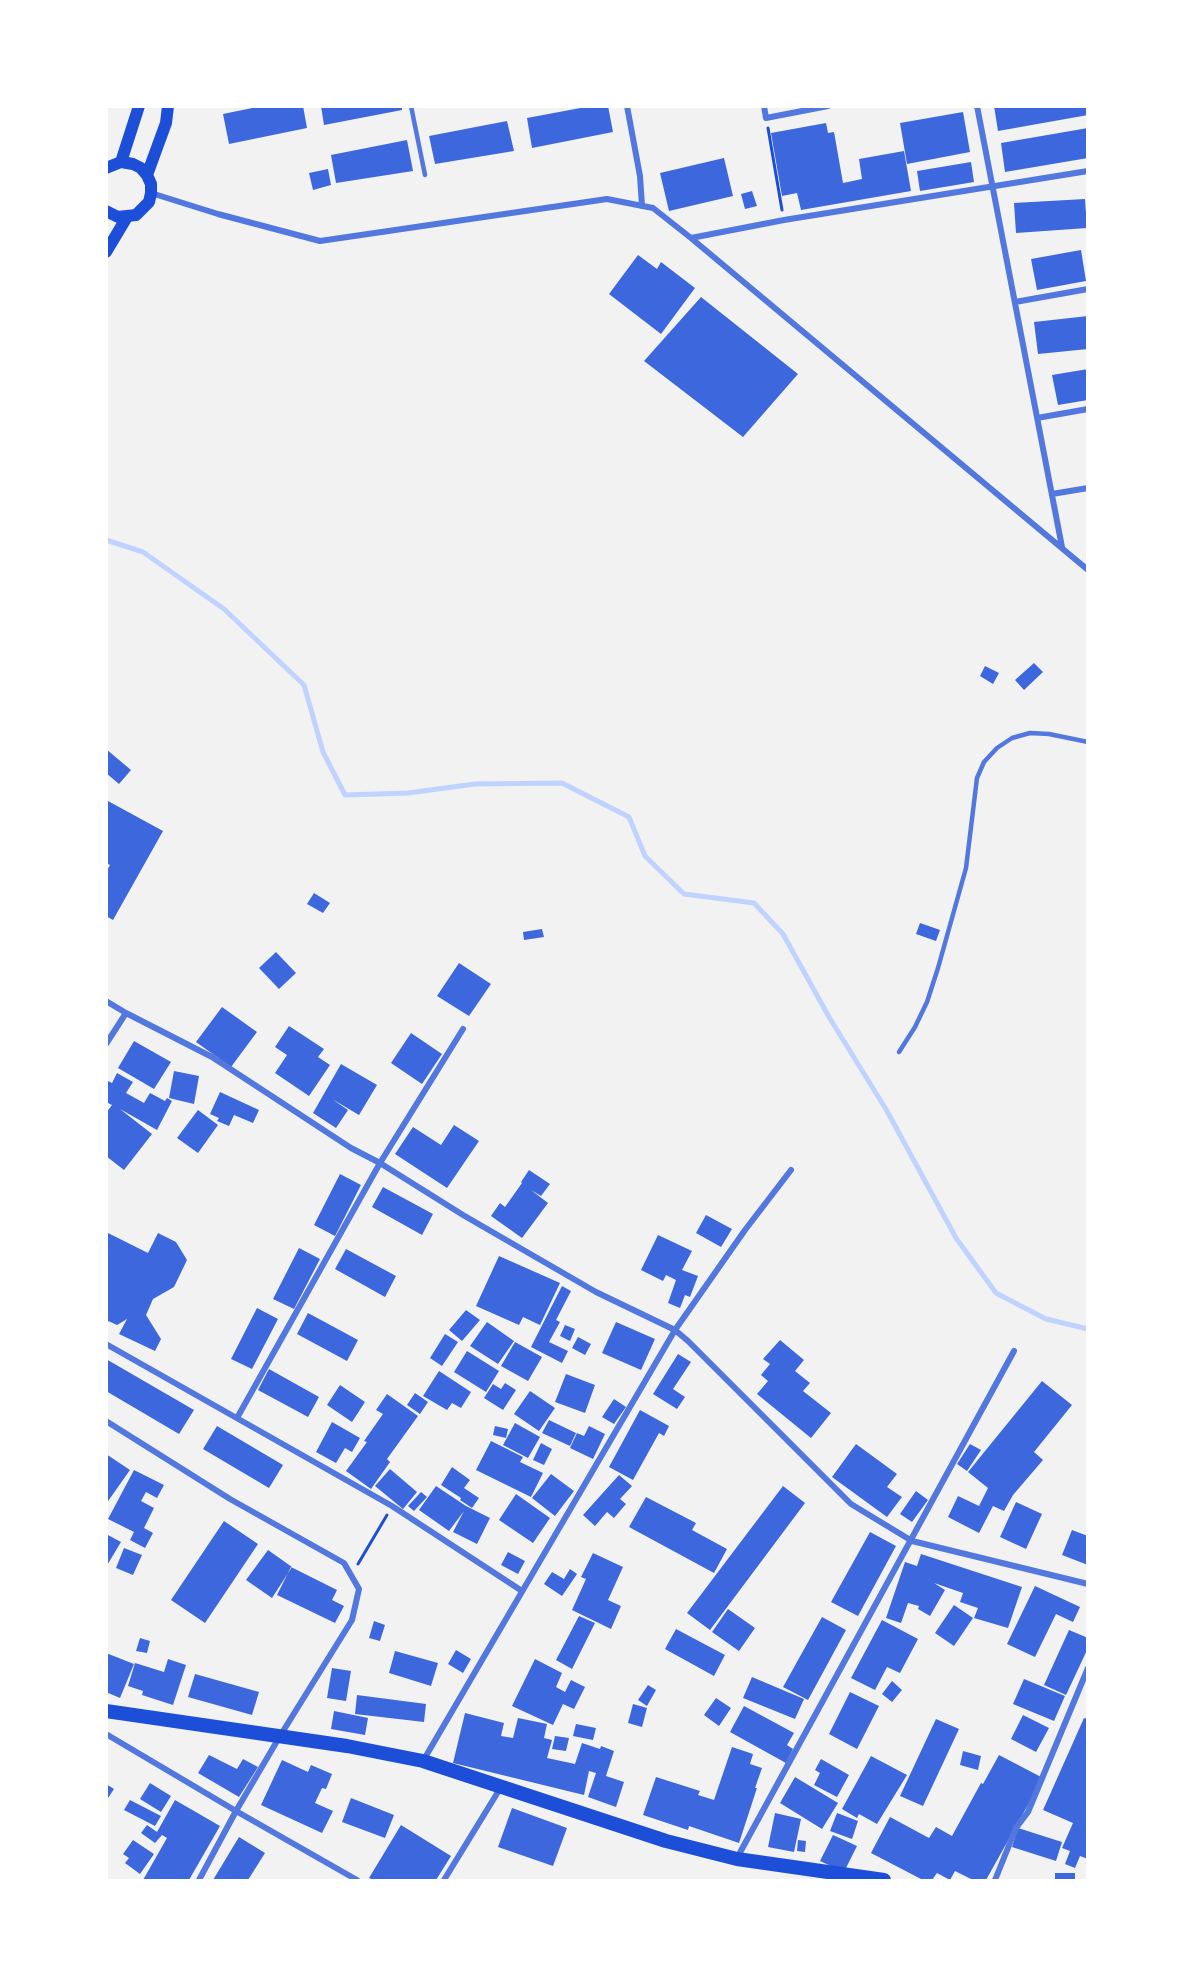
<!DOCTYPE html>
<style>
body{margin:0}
#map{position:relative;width:1194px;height:1987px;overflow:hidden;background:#f2f2f2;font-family:Jost,sans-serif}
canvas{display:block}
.frame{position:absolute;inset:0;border:108px solid #fff;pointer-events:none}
</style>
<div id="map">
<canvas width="1194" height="1987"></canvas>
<div class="frame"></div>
</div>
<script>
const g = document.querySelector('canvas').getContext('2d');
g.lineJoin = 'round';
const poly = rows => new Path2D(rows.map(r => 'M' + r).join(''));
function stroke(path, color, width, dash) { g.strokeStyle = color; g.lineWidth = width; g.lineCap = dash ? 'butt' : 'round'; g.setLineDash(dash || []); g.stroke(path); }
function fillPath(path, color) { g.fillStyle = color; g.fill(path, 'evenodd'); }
const stream = poly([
 [106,540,143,552,224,609,304,685,323,752,345,795,408,793,475,784,562,783,629,817,645,856,684,894,754,903,783,934,829,1017,887,1111,956,1238,996,1293,1046,1319,1088,1329]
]);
const building = poly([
 [262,106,303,106,307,128,229,144,223,114],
 [321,106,402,106,402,110,324,125],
 [591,106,608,106,613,132,532,148,527,118],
 [994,106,1088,106,1088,115,998,131],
 [963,112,970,152,907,164,900,123],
 [507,121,514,151,435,164,429,136],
 [826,123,828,133,834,132,843,183,862,179,859,159,904,151,911,191,801,210,797,193,782,196,771,133],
 [1088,128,1088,158,1005,172,1001,143],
 [407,140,413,171,336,183,331,155],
 [724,158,733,196,669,211,660,173],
 [971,162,974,182,920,191,917,171],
 [328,169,331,185,313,190,309,173],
 [752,191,757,206,745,209,741,194],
 [1085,199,1087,228,1016,233,1014,203],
 [1081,250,1086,281,1037,290,1031,259],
 [638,255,657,269,661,262,695,288,661,334,609,294],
 [701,297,798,374,743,437,644,361],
 [1088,316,1088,349,1038,354,1034,322],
 [1088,369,1088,400,1058,405,1052,375],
 [1034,663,1043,672,1024,690,1015,680],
 [985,666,999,673,993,684,980,676],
 [106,749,131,770,119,784,106,773],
 [108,801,163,831,113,920,106,916,106,872,110,865,106,863],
 [314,893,330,903,323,913,307,904],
 [920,923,940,930,936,941,916,934],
 [542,929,544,937,524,940,523,932],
 [276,952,296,973,279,989,259,968],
 [459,963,491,984,469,1016,437,996],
 [222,1007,257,1032,231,1067,196,1042],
 [289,1026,324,1049,318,1057,330,1065,309,1096,275,1073,287,1055,275,1047],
 [411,1033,442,1054,422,1084,391,1063],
 [134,1041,171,1062,154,1089,118,1068],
 [341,1064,377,1085,359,1115,332,1099,348,1110,336,1128,313,1113],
 [174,1071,199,1076,194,1104,169,1098],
 [117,1073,133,1082,126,1093,144,1103,150,1093,165,1101,167,1098,172,1101,157,1130,120,1109,152,1134,124,1170,106,1156,106,1113,112,1105,106,1102,106,1080,112,1083],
 [220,1092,259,1110,253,1123,234,1115,229,1126,217,1121,219,1118,210,1114],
 [198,1110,218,1125,198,1153,177,1138],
 [454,1125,479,1141,447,1188,395,1154,413,1127,441,1145],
 [529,1170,550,1184,541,1196,531,1190,548,1203,522,1238,491,1216,500,1203,505,1207,522,1183,521,1182],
 [340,1174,361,1185,335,1236,314,1225],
 [383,1187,433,1214,422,1235,372,1207],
 [706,1215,732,1229,721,1247,696,1233],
 [106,1232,148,1253,158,1233,176,1242,187,1260,174,1287,153,1299,146,1315,161,1339,155,1351,119,1334,127,1319,117,1325,106,1320],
 [658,1235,692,1251,682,1270,698,1276,690,1297,685,1295,680,1308,668,1303,676,1280,666,1275,663,1281,641,1270],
 [299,1248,320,1259,294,1309,273,1299],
 [346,1249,396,1276,385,1297,335,1269],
 [499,1256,560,1283,540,1325,523,1317,519,1325,476,1306],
 [562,1286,571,1291,556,1320,560,1322,549,1342,568,1351,562,1363,531,1347],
 [257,1308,278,1319,252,1369,231,1359],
 [466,1310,480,1320,462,1341,449,1330],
 [308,1313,358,1340,347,1361,297,1334],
 [487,1322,514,1341,498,1364,470,1346],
 [616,1322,655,1339,641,1370,602,1353],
 [565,1325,575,1329,570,1341,560,1336],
 [445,1334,458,1342,442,1366,430,1358],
 [578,1337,591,1344,585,1355,572,1348],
 [780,1340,804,1360,795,1371,810,1383,803,1391,831,1413,811,1438,757,1394,768,1381,761,1375,770,1364,763,1359],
 [515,1342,542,1357,528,1381,501,1366],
 [467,1351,499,1371,486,1392,454,1372],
 [678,1354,691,1362,673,1389,685,1397,677,1409,653,1394],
 [106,1359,194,1410,179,1434,106,1391],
 [269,1369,319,1397,308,1417,258,1390],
 [439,1371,471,1392,461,1408,452,1403,447,1410,423,1396],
 [566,1374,595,1385,585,1413,555,1402],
 [1042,1381,1072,1405,1034,1452,1043,1460,1013,1495,1004,1511,993,1506,979,1533,948,1517,958,1496,979,1506,988,1488,968,1472],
 [505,1383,516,1390,503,1410,484,1398,493,1384,501,1389],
 [340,1385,365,1402,352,1422,327,1405],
 [530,1391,555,1408,539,1431,514,1414],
 [415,1393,428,1402,420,1414,407,1405],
 [387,1394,418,1416,387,1459,390,1462,371,1489,346,1471,367,1442,364,1441,383,1414,376,1410],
 [614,1399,626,1407,614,1424,602,1417],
 [640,1410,669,1426,664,1436,659,1433,633,1480,609,1467],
 [549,1420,576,1433,570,1446,542,1433],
 [332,1422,360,1438,352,1452,345,1448,336,1463,316,1452],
 [515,1423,540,1437,528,1458,503,1445],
 [217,1426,283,1465,269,1488,203,1449],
 [495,1426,508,1429,506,1438,493,1435],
 [589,1426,605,1434,593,1459,570,1448,577,1433,584,1436],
 [491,1441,523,1457,520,1462,543,1473,531,1497,476,1470],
 [541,1443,552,1449,544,1465,533,1460],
 [856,1444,897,1474,887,1487,902,1497,887,1517,832,1477],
 [970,1444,981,1450,967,1471,957,1464],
 [106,1454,130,1470,106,1504],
 [452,1467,470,1480,464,1488,479,1498,472,1508,460,1500,461,1498,441,1485],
 [390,1469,417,1492,403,1509,375,1486],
 [134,1470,164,1485,157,1498,146,1492,141,1501,154,1508,144,1528,153,1533,145,1548,130,1540,134,1532,108,1519],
 [551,1474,574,1491,555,1516,532,1498],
 [619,1475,632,1486,620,1499,626,1504,614,1518,607,1512,595,1526,583,1515],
 [436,1486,466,1506,490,1518,477,1544,453,1532,464,1511,449,1531,419,1510],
 [783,1486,805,1503,710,1630,687,1613],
 [916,1491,928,1500,912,1522,900,1514],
 [421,1492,427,1497,414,1511,408,1506],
 [516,1494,550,1518,533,1543,499,1520],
 [646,1497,696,1523,692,1530,727,1549,714,1573,629,1527],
 [1016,1502,1042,1514,1026,1549,1000,1537],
 [224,1521,258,1544,205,1623,171,1600],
 [1072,1530,1088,1536,1088,1565,1062,1555],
 [870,1532,896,1546,858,1616,831,1602],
 [106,1534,121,1542,106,1567],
 [124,1548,142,1555,133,1575,116,1568],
 [268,1550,292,1567,272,1598,246,1580],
 [508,1552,525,1561,518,1574,501,1565],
 [593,1553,623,1567,608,1600,621,1606,611,1629,572,1610,586,1579,581,1577],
 [921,1554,1022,1587,1008,1628,974,1618,978,1608,960,1602,963,1593,934,1583,945,1590,930,1616,918,1609,919,1606,908,1603,901,1623,886,1618,905,1562,917,1566],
 [291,1567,337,1590,332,1600,344,1606,335,1623,277,1595],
 [570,1569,577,1574,562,1596,544,1584,552,1572,564,1579],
 [1035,1586,1080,1607,1073,1622,1056,1614,1035,1657,1007,1644],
 [954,1605,973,1618,954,1646,935,1633],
 [728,1609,755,1628,739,1651,712,1632],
 [579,1616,595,1623,572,1669,556,1660],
 [822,1617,846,1630,808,1700,783,1687],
 [882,1620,918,1639,900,1673,887,1667,875,1690,851,1678],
 [374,1621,385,1625,380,1641,369,1638],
 [676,1629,725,1655,714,1676,665,1649],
 [1069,1630,1088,1638,1088,1648,1066,1695,1044,1685],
 [140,1638,150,1641,147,1653,136,1651],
 [456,1650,471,1659,463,1673,448,1664],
 [395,1651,438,1663,431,1686,389,1673],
 [106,1653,134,1664,120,1698,106,1692],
 [168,1659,186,1665,173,1705,142,1695,143,1691,128,1686,135,1663,164,1672],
 [535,1659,562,1673,556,1687,565,1692,571,1680,585,1687,574,1709,563,1704,553,1725,512,1706],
 [332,1668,351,1671,346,1701,327,1698],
 [195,1674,259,1692,252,1715,188,1697],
 [752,1677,804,1699,795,1719,743,1698],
 [1024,1679,1065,1696,1054,1721,1013,1704],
 [892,1681,902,1690,892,1702,882,1694],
 [648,1685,656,1690,647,1706,638,1700],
 [850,1692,879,1706,857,1749,829,1734],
 [357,1695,426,1704,424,1722,355,1714],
 [716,1698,731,1708,719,1726,704,1715],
 [633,1704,647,1708,642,1727,628,1723],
 [744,1706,794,1733,787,1745,793,1749,786,1763,730,1732],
 [334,1711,368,1718,365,1735,331,1729],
 [465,1713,504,1723,501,1736,513,1738,518,1718,547,1724,544,1738,552,1740,547,1758,575,1764,582,1743,600,1749,601,1746,614,1751,606,1776,624,1782,616,1807,588,1797,596,1773,589,1771,584,1795,453,1763],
 [1023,1715,1049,1728,1036,1752,1011,1739],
 [1084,1718,1088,1719,1088,1859,1080,1856,1075,1868,1065,1864,1070,1851,1062,1848,1073,1823,1043,1810],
 [936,1719,959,1729,923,1806,900,1796],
 [576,1724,596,1728,593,1740,573,1736],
 [555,1736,569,1738,566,1751,552,1749],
 [732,1747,753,1754,750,1764,762,1768,755,1788,757,1788,739,1843,689,1826,688,1830,643,1815,656,1777,700,1791,698,1795,714,1800],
 [963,1751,981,1756,978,1770,960,1765],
 [209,1755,237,1769,243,1759,258,1767,239,1797,198,1773],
 [999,1755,1043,1778,986,1880,973,1880,955,1871,950,1880,937,1873,932,1880,923,1880,871,1853,890,1817,929,1838,936,1827,952,1836,981,1783,983,1784],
 [871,1756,907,1775,877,1824,859,1814,857,1818,842,1809],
 [821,1759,849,1775,837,1797,814,1785,820,1773,815,1770],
 [282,1760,308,1772,311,1765,332,1774,326,1789,322,1788,315,1803,333,1811,322,1833,261,1805],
 [795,1777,838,1803,822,1829,780,1803],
 [150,1783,171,1796,161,1812,140,1799],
 [106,1784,114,1789,108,1798,106,1797],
 [351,1798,394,1815,385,1838,342,1822],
 [130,1800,161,1816,155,1826,124,1810],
 [175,1800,220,1826,189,1880,143,1880,167,1838,162,1835,155,1843,141,1833,147,1825,157,1832],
 [512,1808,567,1828,553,1866,498,1847],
 [775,1813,801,1819,794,1852,768,1847],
 [837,1813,858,1821,852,1839,830,1831],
 [401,1825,451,1856,436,1880,374,1880,369,1878],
 [1018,1828,1062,1842,1056,1861,1012,1847],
 [833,1835,857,1846,844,1872,820,1861],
 [239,1837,265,1853,248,1880,213,1880],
 [133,1840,154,1854,140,1874,125,1863,129,1858,123,1854],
 [798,1840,806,1841,805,1852,797,1851],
 [1055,1873,1075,1873,1075,1880,1055,1880]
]);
const path = poly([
 [768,128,782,210],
 [358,1564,387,1515]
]);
const service = poly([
 [411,106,425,175],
 [899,1052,915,1027,927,1002,938,968,966,868,977,778,984,762,997,748,1012,738,1030,733,1049,734,1088,742]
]);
const minor = poly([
 [627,106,640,176,642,206],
 [764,106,766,118,828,106],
 [977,106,1062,547],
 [151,193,218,214,320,241,607,199,653,208,691,238,1088,570],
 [691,238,784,220,1088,171],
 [1015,302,1088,289],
 [1037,418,1088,409],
 [1052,494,1088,488],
 [106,1001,126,1013,212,1057,351,1148,380,1163,463,1215,596,1292,675,1330,688,1341,851,1504,912,1541,1088,1584],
 [106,1044,126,1013],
 [106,1344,392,1506,522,1591,520,1595],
 [237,1418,380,1163,463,1029],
 [106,1421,230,1499,344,1563,359,1589,352,1620,280,1736,236,1811,199,1880],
 [106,1734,236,1811,357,1880],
 [423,1761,675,1330,745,1230,791,1170],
 [737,1858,1014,1351],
 [444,1880,501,1787],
 [995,1880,1016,1828,1028,1812,1088,1668]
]);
const secondary = poly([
 [121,162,139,106],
 [106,168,121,162,133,164,141,168,147,175,151,184,151,193,149,202,136,215,118,217,106,211],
 [147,175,166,123,168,106],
 [106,252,127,217]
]);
const primary = poly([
 [106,1711,347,1746,423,1761,666,1841,737,1859,884,1880]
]);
stroke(stream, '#bfd3fe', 5);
fillPath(building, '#3d67dc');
stroke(path, '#1d4ed8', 3);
stroke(service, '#5277de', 4.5);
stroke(minor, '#5277de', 6);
stroke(secondary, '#1d4ed8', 12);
stroke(primary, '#1d4ed8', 14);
</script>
